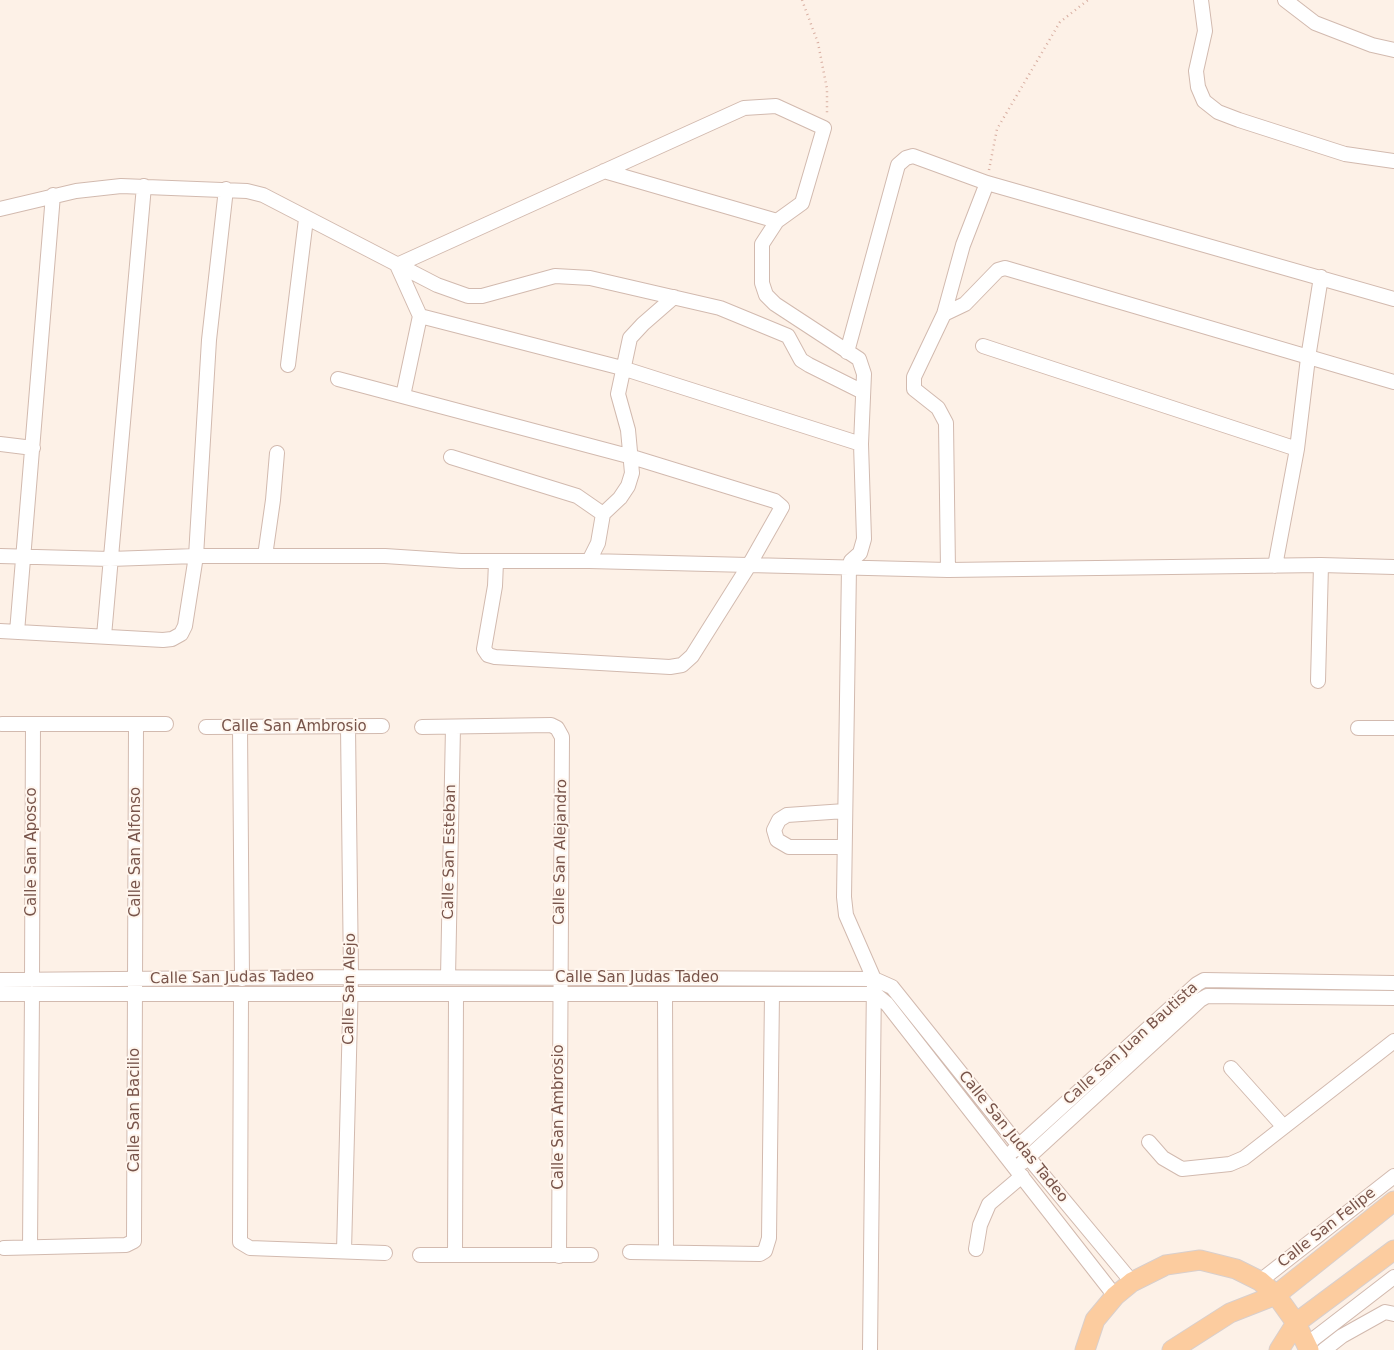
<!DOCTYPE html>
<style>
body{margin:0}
canvas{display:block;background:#fdf1e7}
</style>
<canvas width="1394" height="1350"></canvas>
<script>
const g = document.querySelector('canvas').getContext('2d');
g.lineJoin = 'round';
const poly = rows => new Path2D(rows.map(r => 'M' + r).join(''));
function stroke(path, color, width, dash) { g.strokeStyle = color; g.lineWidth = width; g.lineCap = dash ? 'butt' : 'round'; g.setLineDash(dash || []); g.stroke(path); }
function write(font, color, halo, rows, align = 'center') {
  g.font = font + ' "DejaVu Sans",sans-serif'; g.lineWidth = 4; g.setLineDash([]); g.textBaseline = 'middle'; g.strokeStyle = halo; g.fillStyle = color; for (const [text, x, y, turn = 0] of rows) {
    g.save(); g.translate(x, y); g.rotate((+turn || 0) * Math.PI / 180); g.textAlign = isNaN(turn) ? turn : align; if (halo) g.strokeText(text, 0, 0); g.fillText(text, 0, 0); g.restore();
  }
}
const path = poly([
 [802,0,818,43,827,89,827,114],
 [989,170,997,129,1060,22,1088,0]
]);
const minor = poly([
 [1201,0,1205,31,1196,71,1198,87,1204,101,1218,112,1239,120,1345,154,1394,161],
 [1285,0,1315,23,1372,45,1394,50],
 [604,171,777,221],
 [0,209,76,191,121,186,247,191,263,195,437,285,468,296,482,296,555,276,573,277,590,278,720,308,788,336,801,360,809,365,863,392],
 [944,314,965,304,998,270,1005,268,1394,382],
 [983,346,1297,449],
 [847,352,898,165,906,158,913,156,987,183,1394,299],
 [288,365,306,219],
 [338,379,632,457,775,501,782,507,748,567,692,656,682,665,670,667,495,657,488,655,484,649,495,586,496,562],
 [403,396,420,316],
 [0,444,33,448],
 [861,444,622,368,420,316,397,265,744,108,776,106,824,128,802,203,777,221,762,244,762,283,766,295,775,304,859,359,864,374,861,444,864,539,860,553,851,561,849,567,844,897,846,915,874,979,870,1350],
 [451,457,577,496,603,514,620,498,628,486,632,473,628,430,618,394,630,338,643,324,674,297],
 [0,556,110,559,196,556,385,556,461,561,589,561,948,570,1321,565,1394,567],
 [265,556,273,500,277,453],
 [589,561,598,543,603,514],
 [1275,566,1297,449,1308,358,1321,277],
 [948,570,946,423,938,408,914,389,914,377,944,314,963,245,987,183],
 [0,631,163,640,172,639,181,634,185,626,196,556,209,340,226,189],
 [17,632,53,195],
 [104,636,144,186],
 [1318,681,1321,565],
 [2,724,166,724],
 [206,727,382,726],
 [240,727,242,979],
 [422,727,551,725,557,728,562,737,559,1256],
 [1358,728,1394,728],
 [844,847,789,847,777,840,774,830,779,820,787,815,845,811],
 [448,977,453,727],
 [0,980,351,977,874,979,892,987,1028,1157,1132,1282],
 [32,980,33,724],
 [0,994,875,994,887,1004,1115,1296],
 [241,994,240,1242,250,1248,385,1253],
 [665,994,666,1252],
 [1231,1068,1283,1126],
 [1149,1142,1163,1158,1182,1169,1230,1164,1244,1158,1394,1041],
 [1013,1151,1197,984,1204,980,1394,983],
 [1023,1162,1200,1000,1207,996,1394,998],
 [30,1247,32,994],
 [4,1248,126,1245,134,1241,136,725],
 [976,1249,980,1225,989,1204,1022,1176],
 [344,1251,351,977,348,727],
 [630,1252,760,1254,765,1251,769,1238,772,994],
 [420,1255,591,1255],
 [455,1255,456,994],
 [1260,1281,1394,1176],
 [1307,1344,1394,1277],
 [1324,1350,1342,1336,1385,1312,1394,1314]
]);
const major = poly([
 [1085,1350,1095,1320,1115,1296,1132,1282,1166,1265,1200,1260,1236,1269,1260,1281,1276,1295,1296,1323,1309,1350],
 [1172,1350,1230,1313,1276,1295,1394,1201],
 [1279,1350,1296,1323,1394,1250]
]);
const streetNames = [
 ["Calle San Ambrosio",294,727],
 ["Calle San Aposco",32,852,-90],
 ["Calle San Alfonso",136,852,-90],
 ["Calle San Esteban",450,852,-89],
 ["Calle San Alejandro",561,852,-89],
 ["Calle San Judas Tadeo",232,978,-1],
 ["Calle San Judas Tadeo",637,978],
 ["Calle San Alejo",350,989,-89],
 ["Calle San Juan Bautista",1131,1044,-42],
 ["Calle San Bacilio",135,1110,-90],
 ["Calle San Ambrosio",559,1117,-90],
 ["Calle San Judas Tadeo",1013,1137,51],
 ["Calle San Felipe",1327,1228,-38]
];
stroke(minor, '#d2baaf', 16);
stroke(major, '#d9cfcc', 21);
stroke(path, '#d8aea1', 2.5, [1, 4]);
stroke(minor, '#fff', 14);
stroke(major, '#fccc9f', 19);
write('15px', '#78544a', '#fff6ee', streetNames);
</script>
